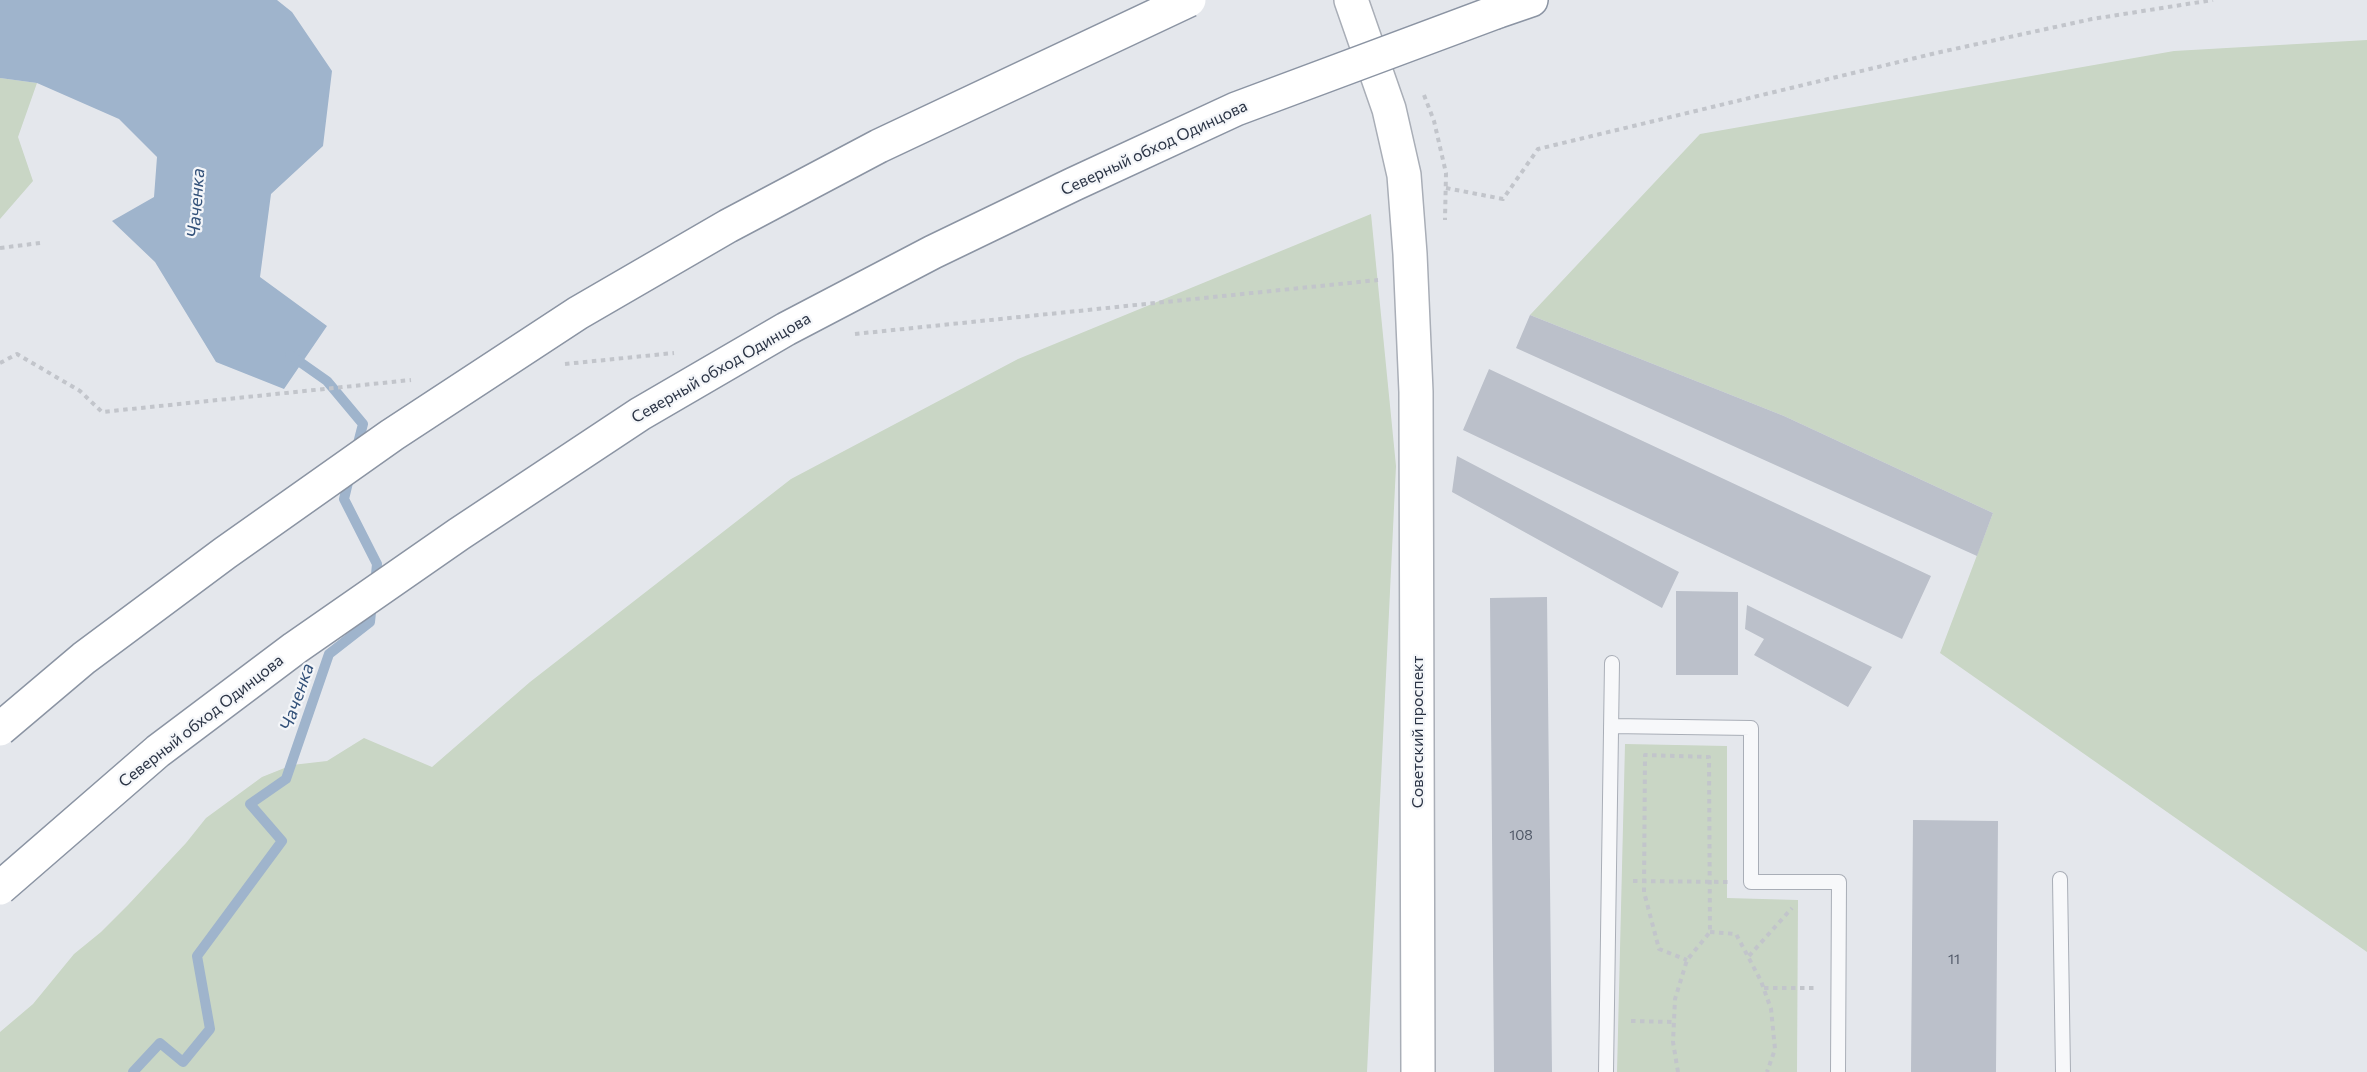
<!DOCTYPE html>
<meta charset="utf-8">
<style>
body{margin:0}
canvas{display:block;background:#e4e7ec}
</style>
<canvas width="2367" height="1072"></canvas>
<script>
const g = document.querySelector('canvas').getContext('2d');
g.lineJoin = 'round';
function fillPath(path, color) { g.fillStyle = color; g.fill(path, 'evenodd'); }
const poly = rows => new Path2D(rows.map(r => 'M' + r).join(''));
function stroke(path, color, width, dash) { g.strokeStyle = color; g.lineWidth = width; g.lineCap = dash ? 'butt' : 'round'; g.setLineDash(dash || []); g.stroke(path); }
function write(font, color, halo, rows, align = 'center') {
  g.font = font + ' Commissioner,sans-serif'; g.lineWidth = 4.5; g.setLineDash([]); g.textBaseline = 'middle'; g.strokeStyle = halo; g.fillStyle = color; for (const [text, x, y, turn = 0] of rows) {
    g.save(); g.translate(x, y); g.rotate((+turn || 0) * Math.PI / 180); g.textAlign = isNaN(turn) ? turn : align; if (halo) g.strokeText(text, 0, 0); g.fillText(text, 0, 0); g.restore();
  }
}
const green = poly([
 [2367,40,2367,952,1940,653,1993,513,1784,416,1530,315,1700,134,2174,51],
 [0,78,37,83,18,137,33,181,0,219],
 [1371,214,1396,466,1367,1072,0,1072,0,1032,33,1004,74,954,101,932,128,905,186,843,206,818,262,777,292,765,327,761,364,738,432,767,530,682,791,479,1018,359],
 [1625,744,1727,746,1727,898,1798,900,1797,1072,1617,1072]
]);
const water = poly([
 [0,0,277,0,292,12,332,71,323,146,271,194,260,277,327,326,284,389,216,362,155,262,112,221,154,197,157,157,119,119,37,83,0,78]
]);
const stream = poly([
 [290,355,327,381,363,424,356,451],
 [350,474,344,499,377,564,375,585],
 [133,1072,160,1043,183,1062,210,1029,197,956,282,841,250,804,286,779,329,654,370,622,372,603]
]);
const building = poly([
 [1530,315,1784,416,1993,513,1977,556,1516,348],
 [1489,369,1931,576,1902,639,1463,430],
 [1457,456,1679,572,1662,608,1452,492],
 [1676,591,1738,592,1738,675,1676,675],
 [1547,597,1552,1072,1494,1072,1490,598],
 [1747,605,1872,667,1848,707,1754,655,1764,639,1745,629],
 [1913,820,1998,821,1996,1072,1911,1072]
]);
const path = poly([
 [1424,95,1434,121,1446,173,1445,220],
 [1446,188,1503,199,1538,149,1936,53,2092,19,2213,0],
 [0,248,40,243],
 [855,334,1378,280],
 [0,363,17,354,80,391,102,412,411,380],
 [565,364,674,353],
 [1633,881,1728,882],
 [1710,932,1736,934,1761,981,1771,1009,1775,1049,1767,1072],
 [1749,956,1792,908],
 [1764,988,1814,988],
 [1631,1021,1674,1022],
 [1678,1072,1673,1042,1675,999,1687,960,1710,932,1709,757,1645,755,1644,892,1659,949,1687,960]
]);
const lane = poly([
 [1611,726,1751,728,1751,882,1839,882,1838,1072],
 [2060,879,2063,1072],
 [1606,1072,1612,663]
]);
const secondary = poly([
 [1351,0,1389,109,1404,175,1410,254,1416,392,1418,1072]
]);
const highway = poly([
 [1496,12,1531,0]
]);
const highwayBridge = poly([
 [0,729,84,658,225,553,392,435,578,313,728,226,879,146,1189,0],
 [0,888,158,751,295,648,459,534,640,414,786,329,933,252,1074,184,1236,109,1496,12]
]);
const numberNames = [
 ["108",1521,835],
 ["11",1954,959]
];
const streetNames = [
 ["Северный обход Одинцова",1154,148,-25],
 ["Северный обход Одинцова",721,368,-30],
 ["Северный обход Одинцова",201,721,-38],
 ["Советский проспект",1418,732,-90]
];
const waterNames = [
 ["Чаченка",196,203,-86],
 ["Чаченка",297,697,-71]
];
fillPath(green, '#c9d6c5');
fillPath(water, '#9fb4cc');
stroke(stream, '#9fb4cc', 10);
fillPath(building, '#bbc0ca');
stroke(lane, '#a9aeb7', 16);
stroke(secondary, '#a9aeb7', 36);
stroke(highway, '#8b94a3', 36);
stroke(path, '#c2c5cb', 4, [4.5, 4.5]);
stroke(lane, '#f7f8fa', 14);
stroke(secondary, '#fff', 33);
stroke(highway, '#fff', 33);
stroke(highwayBridge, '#8b94a3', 36, []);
stroke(highwayBridge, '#fff', 33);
write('14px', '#4f5766', null, numberNames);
write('16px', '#2b3445', '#f4f6f9', streetNames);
write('italic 18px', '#34527a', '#f4f6f9', waterNames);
</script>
